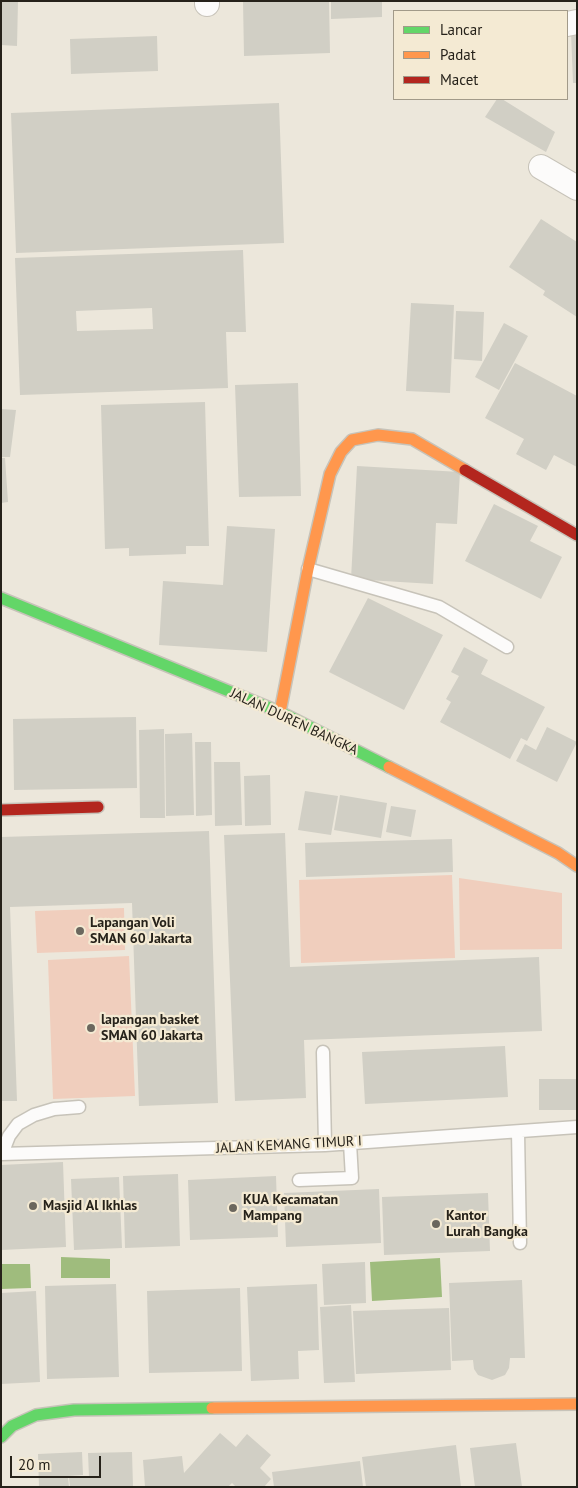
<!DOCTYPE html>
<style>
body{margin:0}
#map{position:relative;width:578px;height:1488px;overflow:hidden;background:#ece7db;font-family:"PT Sans",sans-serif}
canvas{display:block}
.frame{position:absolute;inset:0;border:2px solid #26221a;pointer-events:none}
.legend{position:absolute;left:393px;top:10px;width:175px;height:90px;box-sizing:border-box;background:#f4ead3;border:1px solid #a29a89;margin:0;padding:6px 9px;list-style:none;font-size:15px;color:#26221a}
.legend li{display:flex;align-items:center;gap:10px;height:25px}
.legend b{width:25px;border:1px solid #a29a89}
.scale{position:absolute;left:10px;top:1456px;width:91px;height:22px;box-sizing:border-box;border:2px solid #26221a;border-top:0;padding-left:6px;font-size:15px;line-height:18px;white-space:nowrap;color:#26221a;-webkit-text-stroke:4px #f4ead3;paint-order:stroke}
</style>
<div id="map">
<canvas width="578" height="1488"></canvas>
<div class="frame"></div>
<ul class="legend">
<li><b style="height:6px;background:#63d668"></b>Lancar</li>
<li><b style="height:6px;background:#ff974d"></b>Padat</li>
<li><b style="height:6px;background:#b3261e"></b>Macet</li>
</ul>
<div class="scale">20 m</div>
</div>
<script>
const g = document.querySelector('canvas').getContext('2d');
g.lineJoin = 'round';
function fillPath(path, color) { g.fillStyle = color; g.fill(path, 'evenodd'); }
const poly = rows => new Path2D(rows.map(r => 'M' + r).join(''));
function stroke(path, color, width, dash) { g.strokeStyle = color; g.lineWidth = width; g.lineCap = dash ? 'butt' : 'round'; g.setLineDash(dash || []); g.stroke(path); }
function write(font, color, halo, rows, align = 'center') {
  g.font = font + ' "PT Sans",sans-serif'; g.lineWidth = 4.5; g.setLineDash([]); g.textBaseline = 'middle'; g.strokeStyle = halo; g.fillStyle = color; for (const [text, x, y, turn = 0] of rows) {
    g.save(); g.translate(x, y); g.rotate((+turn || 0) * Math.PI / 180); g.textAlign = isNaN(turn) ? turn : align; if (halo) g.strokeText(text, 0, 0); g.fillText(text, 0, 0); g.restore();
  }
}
const green = poly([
 [452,875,455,958,301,963,299,880],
 [459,878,562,893,562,949,460,950],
 [124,908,125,950,37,953,35,911],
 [129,956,135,1096,53,1099,48,960]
]);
const water = poly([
 [61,1257,110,1259,110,1278,61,1278],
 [440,1258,442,1297,372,1301,370,1262],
 [1,1264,30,1264,31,1288,1,1289]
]);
const building = poly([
 [1,1,18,1,17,46,1,45],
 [243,1,329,1,330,53,244,56],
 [331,1,382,1,382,17,331,19],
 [571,32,577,32,577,83,573,83],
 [157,36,158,71,71,74,70,39],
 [497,99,502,99,555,132,546,152,485,117],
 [279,103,284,243,16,253,11,113],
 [541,219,577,242,577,317,543,295,545,291,509,267],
 [243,250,246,332,226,332,228,388,20,395,15,258],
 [152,308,153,329,77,331,76,311],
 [411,303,454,305,450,393,406,391],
 [456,311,484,312,482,361,454,359],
 [504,323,528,336,499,390,475,377],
 [515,363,577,396,577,467,554,455,546,470,516,454,524,439,485,418],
 [298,383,301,496,239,497,235,385],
 [205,402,209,546,186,546,186,554,129,556,129,548,105,549,101,405],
 [1,409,16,410,10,457,1,457],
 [1,458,5,458,8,502,1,503],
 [357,466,460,472,457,524,436,523,433,584,351,579],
 [494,504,538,526,530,541,562,557,541,599,465,561],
 [227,526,275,529,267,652,159,645,163,581,223,585],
 [368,598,443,635,404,710,329,672],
 [464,647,488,660,481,674,545,707,527,741,521,738,510,759,440,722,451,702,446,699,459,676,451,672],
 [136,717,137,788,14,790,13,719],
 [547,727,577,742,557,782,516,761,525,744,536,750],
 [164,729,165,818,140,818,139,730],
 [192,733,194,815,166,816,165,734],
 [195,742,211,742,212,815,196,816],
 [214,762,240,762,242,825,215,826],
 [270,775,271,825,245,826,244,776],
 [305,791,338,796,331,835,298,830],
 [340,795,387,803,381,838,334,830],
 [391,806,416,810,411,837,386,832],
 [209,831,218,1103,139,1106,132,903,10,907,17,1101,1,1101,1,837],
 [285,833,290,967,539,957,542,1031,304,1040,306,1098,235,1101,224,835],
 [452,839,453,872,306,877,305,843],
 [505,1046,508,1097,365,1104,362,1052],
 [539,1079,577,1079,577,1110,539,1110],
 [63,1162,66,1247,1,1250,1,1165],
 [178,1174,180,1246,125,1248,123,1176],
 [276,1176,278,1237,190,1240,188,1180],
 [119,1177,122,1248,74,1250,71,1179],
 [379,1189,381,1243,286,1247,284,1193],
 [488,1193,490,1251,384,1255,382,1197],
 [365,1262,366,1303,324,1305,322,1264],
 [522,1280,525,1358,510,1358,509,1368,505,1375,492,1380,478,1375,474,1369,473,1360,452,1361,449,1283],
 [116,1284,119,1377,47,1379,45,1286],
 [317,1284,319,1350,298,1351,299,1379,251,1381,247,1287],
 [240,1288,242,1371,149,1373,147,1291],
 [36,1291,40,1382,1,1384,1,1293],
 [351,1305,355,1382,324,1383,320,1307],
 [449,1308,451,1370,356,1374,353,1311],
 [220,1433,236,1447,247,1434,271,1455,260,1468,271,1479,264,1487,236,1487,232,1483,228,1487,145,1487,143,1460,182,1456,184,1473],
 [516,1443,522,1487,475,1487,470,1448],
 [456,1445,461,1487,366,1487,362,1457],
 [82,1452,83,1475,68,1476,69,1487,39,1487,38,1454],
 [132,1452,133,1487,70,1487,69,1478,89,1477,88,1453],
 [360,1461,363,1487,274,1487,272,1472]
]);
const lane = poly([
 [308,569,439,607,507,647],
 [323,1052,325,1145],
 [518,1132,520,1243],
 [1,1154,325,1145,577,1127],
 [2,1154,9,1136,18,1124,34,1115,54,1109,79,1107],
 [299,1180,352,1178,350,1143]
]);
const street = poly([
 [207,1,207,4],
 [567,24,577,22],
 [541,167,577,188]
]);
const fast = poly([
 [1,598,280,712,389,767],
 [1,1437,12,1426,36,1415,74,1410,212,1408]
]);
const slow = poly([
 [280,712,308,569,330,474,341,452,352,440,378,435,412,439,465,470],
 [389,767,558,853,577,866],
 [212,1408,577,1404]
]);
const jam = poly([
 [465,470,577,535],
 [1,810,98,807]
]);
const markers = [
 [80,931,5,"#6b675e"],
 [91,1028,5,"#6b675e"],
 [33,1206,5,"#6b675e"],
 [233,1208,5,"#6b675e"],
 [436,1224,5,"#6b675e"]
];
const streetNames = [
 ["JALAN DUREN BANGKA",294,722,25],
 ["JALAN KEMANG TIMUR I",289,1145,-3]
];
const poiNames = [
 ["Lapangan Voli",90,923],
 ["SMAN 60 Jakarta",90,939],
 ["lapangan basket",101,1020],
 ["SMAN 60 Jakarta",101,1036],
 ["KUA Kecamatan",243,1200],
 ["Mampang",243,1216],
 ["Masjid Al Ikhlas",43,1206],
 ["Kantor",446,1216],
 ["Lurah Bangka",446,1232]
];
fillPath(green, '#f0cebd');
fillPath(water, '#9fbc7d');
fillPath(building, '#d1cfc5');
stroke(lane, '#c7c3b9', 15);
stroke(street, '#c7c3b9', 26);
stroke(fast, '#c7c3b9', 14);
stroke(slow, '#c7c3b9', 14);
stroke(jam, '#c7c3b9', 14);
stroke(lane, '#fcfbfa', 12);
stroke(street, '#fcfbfa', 24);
stroke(fast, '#63d668', 11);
stroke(slow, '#ff974d', 11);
stroke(jam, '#b3261e', 11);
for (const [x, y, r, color] of markers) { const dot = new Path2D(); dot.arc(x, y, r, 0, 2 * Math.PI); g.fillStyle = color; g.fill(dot); stroke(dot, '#f4ead3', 2); }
write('14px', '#26221a', '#f4ead3', streetNames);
write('bold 14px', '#26221a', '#f4ead3', poiNames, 'left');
</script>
